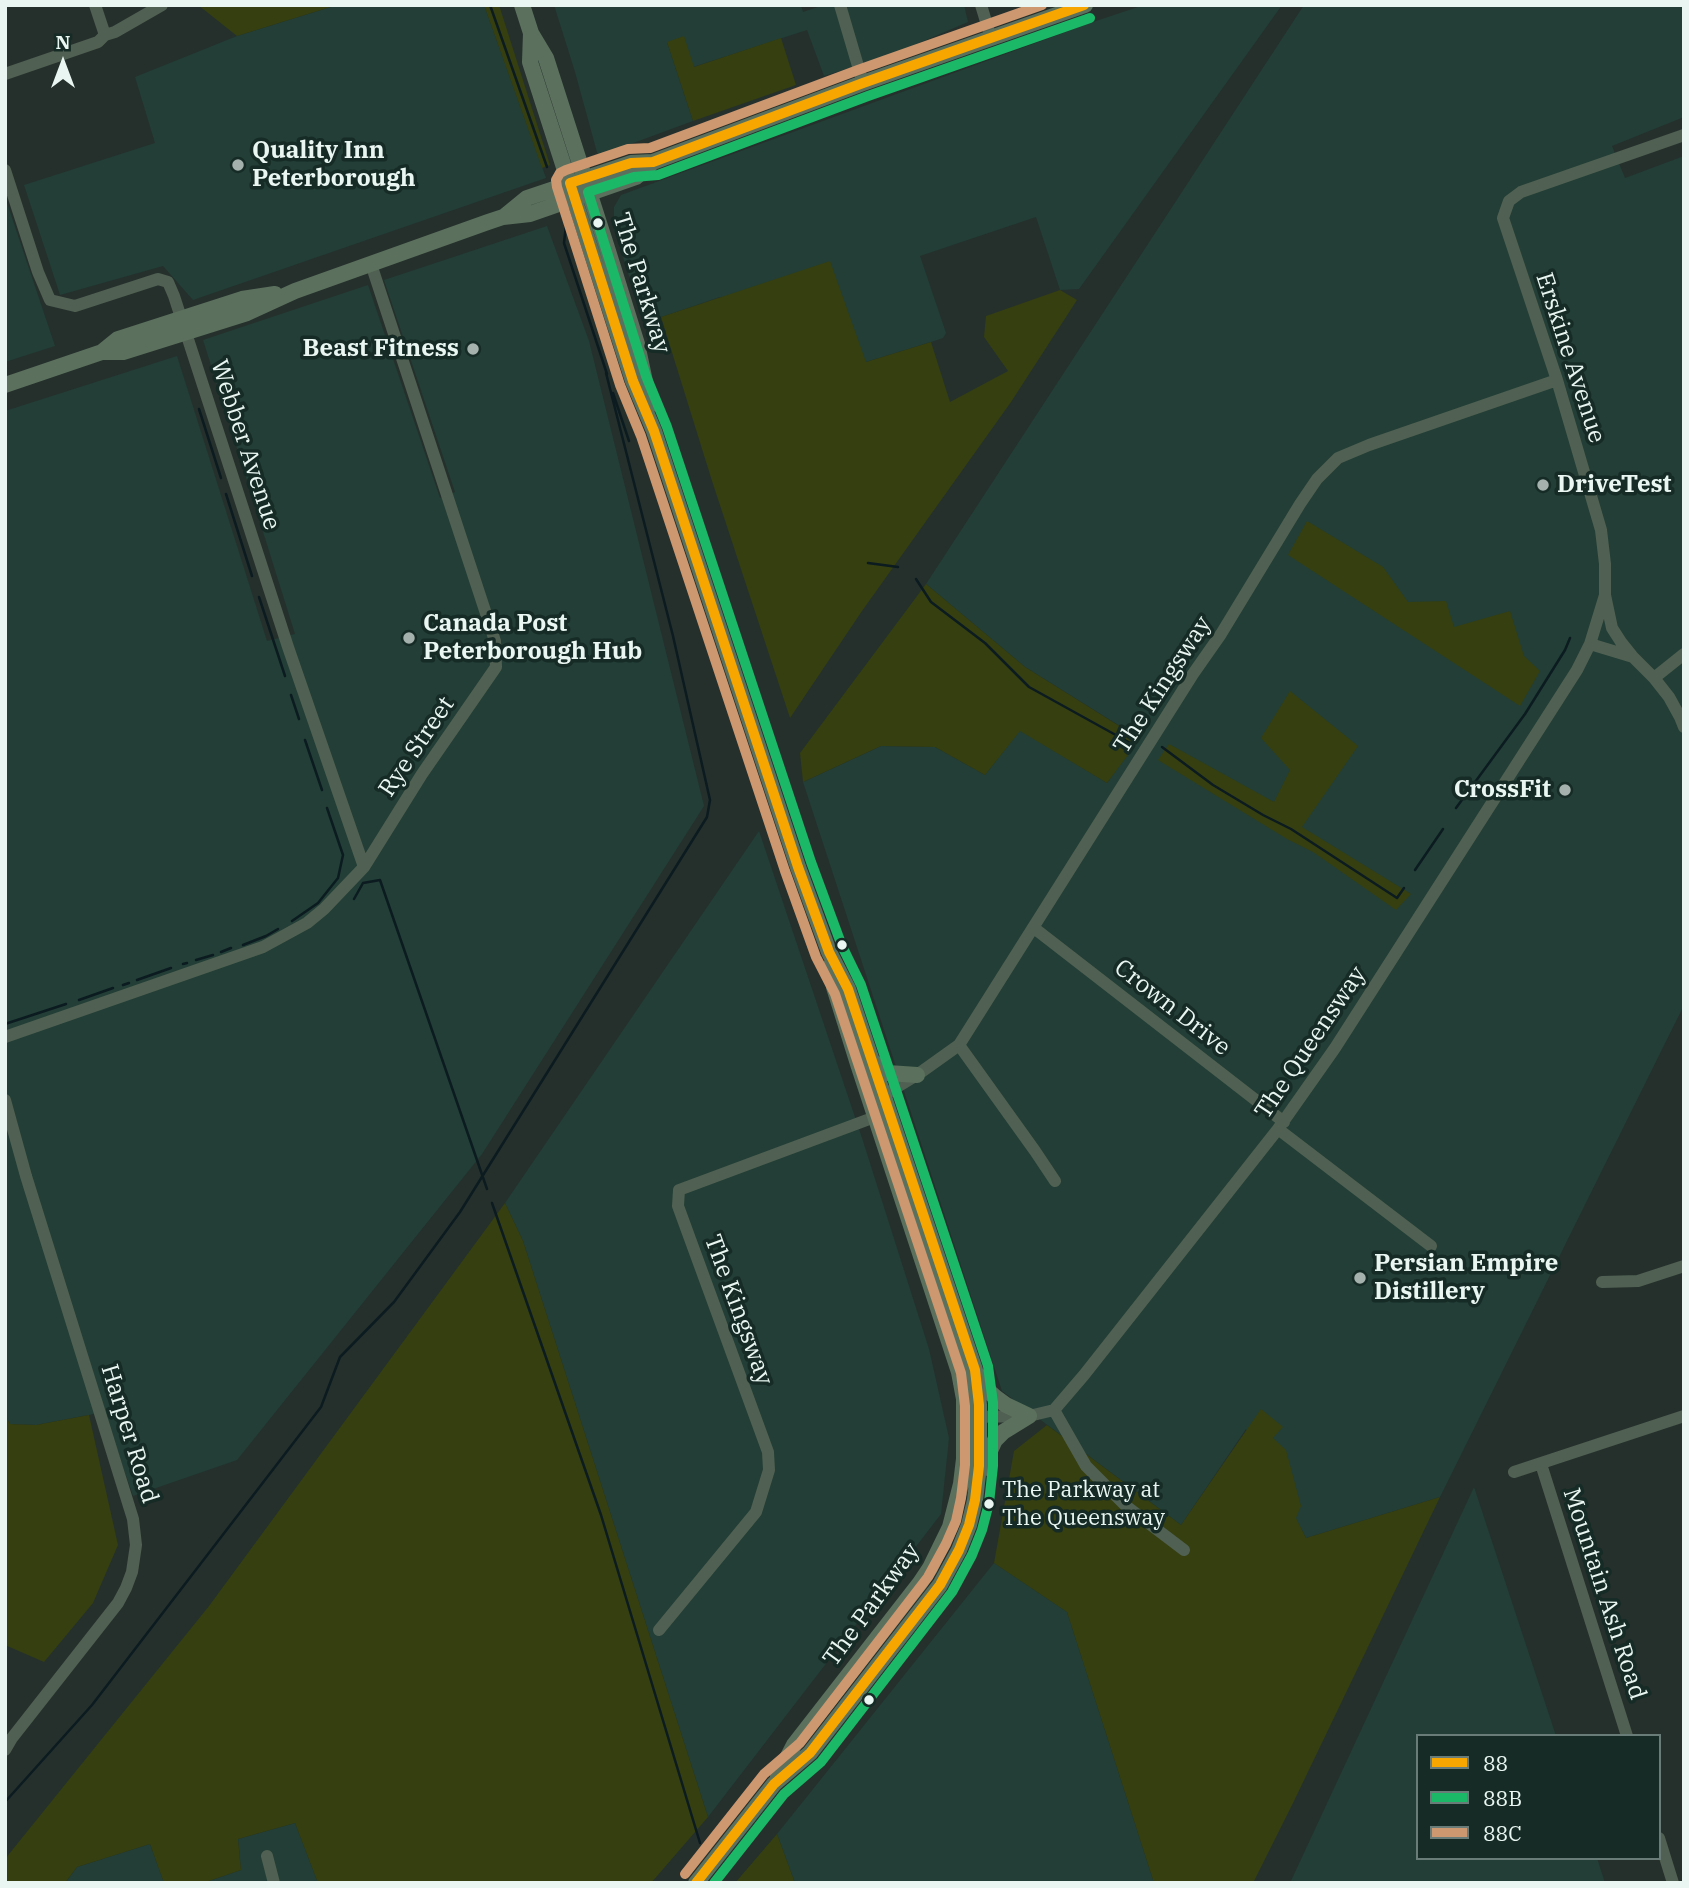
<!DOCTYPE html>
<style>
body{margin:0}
#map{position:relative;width:1689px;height:1888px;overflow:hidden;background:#25302d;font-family:"IBM Plex Serif",serif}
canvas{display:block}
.frame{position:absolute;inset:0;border:7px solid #e9f6f2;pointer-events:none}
.legend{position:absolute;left:1416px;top:1734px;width:245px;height:126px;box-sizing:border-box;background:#162b25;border:2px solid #6a7c77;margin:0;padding:9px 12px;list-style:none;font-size:21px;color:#e9f6f2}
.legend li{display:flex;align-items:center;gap:14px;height:35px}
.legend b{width:35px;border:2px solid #6a7c77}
.north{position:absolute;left:28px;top:28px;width:70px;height:70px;-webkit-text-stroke:5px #162b25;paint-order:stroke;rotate:0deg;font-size:19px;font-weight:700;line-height:28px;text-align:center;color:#e9f6f2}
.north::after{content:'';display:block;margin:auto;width:24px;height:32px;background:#e9f6f2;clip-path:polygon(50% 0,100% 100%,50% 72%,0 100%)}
</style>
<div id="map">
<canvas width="1689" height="1888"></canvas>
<div class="frame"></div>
<ul class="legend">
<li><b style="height:9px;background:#f7a600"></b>88</li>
<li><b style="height:9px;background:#1ab867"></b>88B</li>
<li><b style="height:9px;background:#cd976f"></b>88C</li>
</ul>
<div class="north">N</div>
</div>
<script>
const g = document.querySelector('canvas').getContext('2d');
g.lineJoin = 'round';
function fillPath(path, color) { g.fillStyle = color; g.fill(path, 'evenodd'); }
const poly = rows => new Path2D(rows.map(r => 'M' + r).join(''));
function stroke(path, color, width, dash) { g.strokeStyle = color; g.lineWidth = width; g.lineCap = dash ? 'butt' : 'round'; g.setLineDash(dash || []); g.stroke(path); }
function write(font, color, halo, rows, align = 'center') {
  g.font = font + ' "IBM Plex Serif",serif'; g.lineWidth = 7; g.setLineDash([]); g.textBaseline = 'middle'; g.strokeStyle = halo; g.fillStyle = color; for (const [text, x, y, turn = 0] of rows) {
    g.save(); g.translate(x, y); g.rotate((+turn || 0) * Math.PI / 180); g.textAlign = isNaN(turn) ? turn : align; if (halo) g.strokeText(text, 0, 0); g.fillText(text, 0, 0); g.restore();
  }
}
const built = poly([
 [337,5,484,5,546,178,193,300,163,266,60,295,24,185,155,143,135,77,237,36],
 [554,5,801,5,803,12,824,5,964,5,968,22,891,55,824,76,807,30,693,67,667,42,693,121,598,156,575,72],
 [1144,5,1282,5,1079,289,1060,290,1036,217,920,256,946,333,943,338,931,342,866,362,720,297,644,323,614,229,614,207,621,195,1093,22],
 [1304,5,1684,5,1684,117,1612,146,1625,178,1684,156,1684,1005,1440,1497,1306,1538,1246,1429,1181,1525,1002,1391,803,782,881,746,935,747,985,775,1020,730,1107,783,1139,738,1025,667,926,584],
 [5,197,55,346,5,362],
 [547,226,589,341,704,806,482,1154,237,1460,133,1496,104,1412,36,1425,10,1424,5,1414,5,411,177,356,267,641,295,634,203,340,368,285,440,498,455,492,384,280],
 [759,831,862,1138,929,1349,949,1438,941,1514,708,1817,523,1241,505,1203],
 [1474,1487,1556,1736,1418,1736,1418,1858,1597,1858,1605,1883,1290,1883],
 [994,1563,1067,1612,1154,1883,795,1883,777,1834],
 [295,1823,318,1883,203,1883,241,1870,238,1839],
 [150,1844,164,1883,65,1883,77,1867]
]);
const green = poly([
 [198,5,337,5,237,36],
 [484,5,499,5,550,165,542,168],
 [684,36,694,67,781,38,796,85,693,121,667,42],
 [830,261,866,362,931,342,950,402,1008,371,984,337,986,316,1060,290,1077,300,1011,402,862,611,790,718,712,481,661,317],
 [1307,521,1383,567,1408,602,1446,601,1454,627,1510,611,1524,656,1540,671,1520,706,1288,555],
 [926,584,1025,667,1140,739,1107,783,1020,731,985,775,935,747,881,746,803,782,800,753],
 [1290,691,1358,746,1302,827,1411,894,1396,910,1313,852,1287,839,1158,760,1169,744,1274,802,1290,770,1261,738],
 [505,1203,523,1241,708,1817,651,1883,318,1883,295,1823,238,1839,241,1870,203,1883,164,1883,150,1844,77,1867,65,1883,5,1883,5,1859,209,1606],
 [1261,1409,1283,1427,1273,1438,1286,1450,1301,1506,1296,1518,1306,1538,1440,1497,1294,1801,1253,1883,1154,1883,1067,1612,994,1563,1014,1451,1047,1425,1181,1525],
 [5,1414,10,1424,36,1425,89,1415,118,1545,93,1603,44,1662,5,1645],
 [777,1834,795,1883,735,1883]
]);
const stream = poly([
 [490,5,547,167],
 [566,225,564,243,607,374],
 [613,393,629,441,614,396],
 [199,409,221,478],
 [226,494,252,576],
 [868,563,898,567],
 [916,579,931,602,985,643,1029,687,1132,744],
 [259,597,285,676],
 [291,695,299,719],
 [305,740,322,790],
 [1162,747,1213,785,1263,815,1291,829,1397,898,1404,888],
 [1456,808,1525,714,1565,650,1570,638],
 [1415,870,1443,829],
 [354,899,363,883,380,880,487,1189],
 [292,921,318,903,338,878,343,855,327,808],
 [243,945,266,936,278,929],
 [221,952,231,948],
 [196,960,213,955],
 [183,964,187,963],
 [137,980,171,968],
 [123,985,129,983],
 [79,1000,113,988],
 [5,1024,66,1004],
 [492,1203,601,1515,700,1843],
 [5,1802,92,1705,321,1407,340,1357,394,1302,460,1212,707,817,710,800,673,636,606,373]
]);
const minor = poly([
 [95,5,105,35],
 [840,5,863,83],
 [981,5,991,38],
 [5,74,98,42,105,35,115,32,162,5],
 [5,170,38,272,50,300,75,306,158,279,168,282,174,296,288,647,364,867],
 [1590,644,1633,657,1654,678,1669,697,1680,717,1684,727],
 [1633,657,1621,642,1612,628,1605,595,1605,564,1601,530,1557,380,1503,218,1509,201,1521,192,1684,135],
 [1654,678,1684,654],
 [1034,928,1284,1122],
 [5,1037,263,947,307,923,324,909,364,867,422,774,496,667,495,641,371,264],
 [959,1045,1035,1151,1055,1181],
 [5,1100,26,1176,133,1519,136,1545,132,1572,126,1588,118,1603,12,1738,5,1750],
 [876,1100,917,1075,959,1045,1193,674,1221,634,1300,504,1317,479,1338,458,1369,445,1557,380],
 [1278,1129,1431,1246],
 [1602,1282,1638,1281,1684,1266],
 [1054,1410,1086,1466,1126,1506,1184,1550],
 [972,1417,1029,1416,1054,1410,1084,1375,1278,1129,1335,1048,1577,670,1590,644,1605,595],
 [1541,1464,1627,1736],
 [1514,1472,1684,1416],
 [659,1630,756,1512,769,1470,768,1452,678,1206,679,1190,883,1114],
 [1659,1838,1673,1883],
 [267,1856,274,1883]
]);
const major = poly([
 [522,5,531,33,546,58,608,251,637,344,650,405],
 [531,33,530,62,633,381,654,431,798,867,829,952,848,989,975,1370,979,1405,979,1466,975,1500,969,1525,959,1550,940,1585,810,1753,774,1784,696,1883],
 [505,216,527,198,631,163,653,162,863,83,1085,5],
 [102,352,118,339,242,299,275,294],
 [5,385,102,352,123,352,247,313,295,291,488,222,503,217,530,214,636,177,653,162],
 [872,1061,888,1073,917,1075],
 [978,1375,984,1387,995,1397,1006,1405,1029,1416],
 [985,1468,989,1453,995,1440,1003,1432,1029,1416],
 [778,1776,794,1745,920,1583,930,1568,950,1527,961,1484,964,1459,964,1399,959,1372,858,1064,834,987,831,965]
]);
const bus1 = poly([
 [696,1883,774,1784,810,1753,940,1585,959,1550,969,1525,975,1500,979,1466,979,1405,975,1370,848,989,829,952,798,867,654,431,633,381,570,183,631,163,653,162,863,83,1084,5]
]);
const bus2 = poly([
 [714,1883,784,1794,821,1762,952,1592,972,1555,982,1530,989,1503,993,1466,993,1403,988,1366,861,985,842,946,811,862,667,427,646,376,588,192,634,177,658,175,868,96,1090,18]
]);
const bus3 = poly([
 [685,1874,764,1774,800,1743,928,1577,946,1544,956,1521,961,1498,965,1465,965,1406,961,1373,835,994,816,957,785,871,641,436,620,385,557,187,556,180,560,173,566,170,628,149,650,148,858,70,1042,5]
]);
const markers = [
 [238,165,7,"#a4b1ad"],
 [598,223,6,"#e9f6f2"],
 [473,349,7,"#a4b1ad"],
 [1543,485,7,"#a4b1ad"],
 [409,638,7,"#a4b1ad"],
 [1565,790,7,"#a4b1ad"],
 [842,945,6,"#e9f6f2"],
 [1360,1278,7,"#a4b1ad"],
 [989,1504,6,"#e9f6f2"],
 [869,1700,6,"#e9f6f2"]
];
const busNames = [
 ["The Parkway at",1002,1491],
 ["The Queensway",1002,1519]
];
const poiNames = [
 ["Quality Inn",252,151],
 ["Peterborough",252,179],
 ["Beast Fitness",459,349,"right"],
 ["DriveTest",1557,485],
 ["Canada Post",423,624],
 ["Peterborough Hub",423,652],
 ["CrossFit",1551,790,"right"],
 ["Persian Empire",1374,1264],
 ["Distillery",1374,1292]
];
const streetNames = [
 ["The Parkway",641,283,73],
 ["Erskine Avenue",1570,358,72],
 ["Webber Avenue",245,445,72],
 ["The Kingsway",1163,685,-57],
 ["Rye Street",417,747,-56],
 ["Crown Drive",1172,1008,38],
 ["The Queensway",1311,1043,-56],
 ["The Kingsway",738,1310,70],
 ["Harper Road",129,1434,73],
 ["Mountain Ash Road",1604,1594,72],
 ["The Parkway",872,1605,-54]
];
fillPath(built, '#223e36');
fillPath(green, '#353f10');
stroke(stream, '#0b1b20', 2.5);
stroke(minor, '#506052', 12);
stroke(major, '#5b715d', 16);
stroke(bus1, '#f7a600', 10);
stroke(bus2, '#1ab867', 10);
stroke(bus3, '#cd976f', 10);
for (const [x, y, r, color] of markers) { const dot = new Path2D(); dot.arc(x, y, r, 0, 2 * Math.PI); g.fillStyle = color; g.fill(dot); stroke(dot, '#162b25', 2.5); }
write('22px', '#e9f6f2', '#162b25', busNames, 'left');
write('bold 24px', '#e9f6f2', '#162b25', poiNames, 'left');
write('24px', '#e9f6f2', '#162b25', streetNames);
</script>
